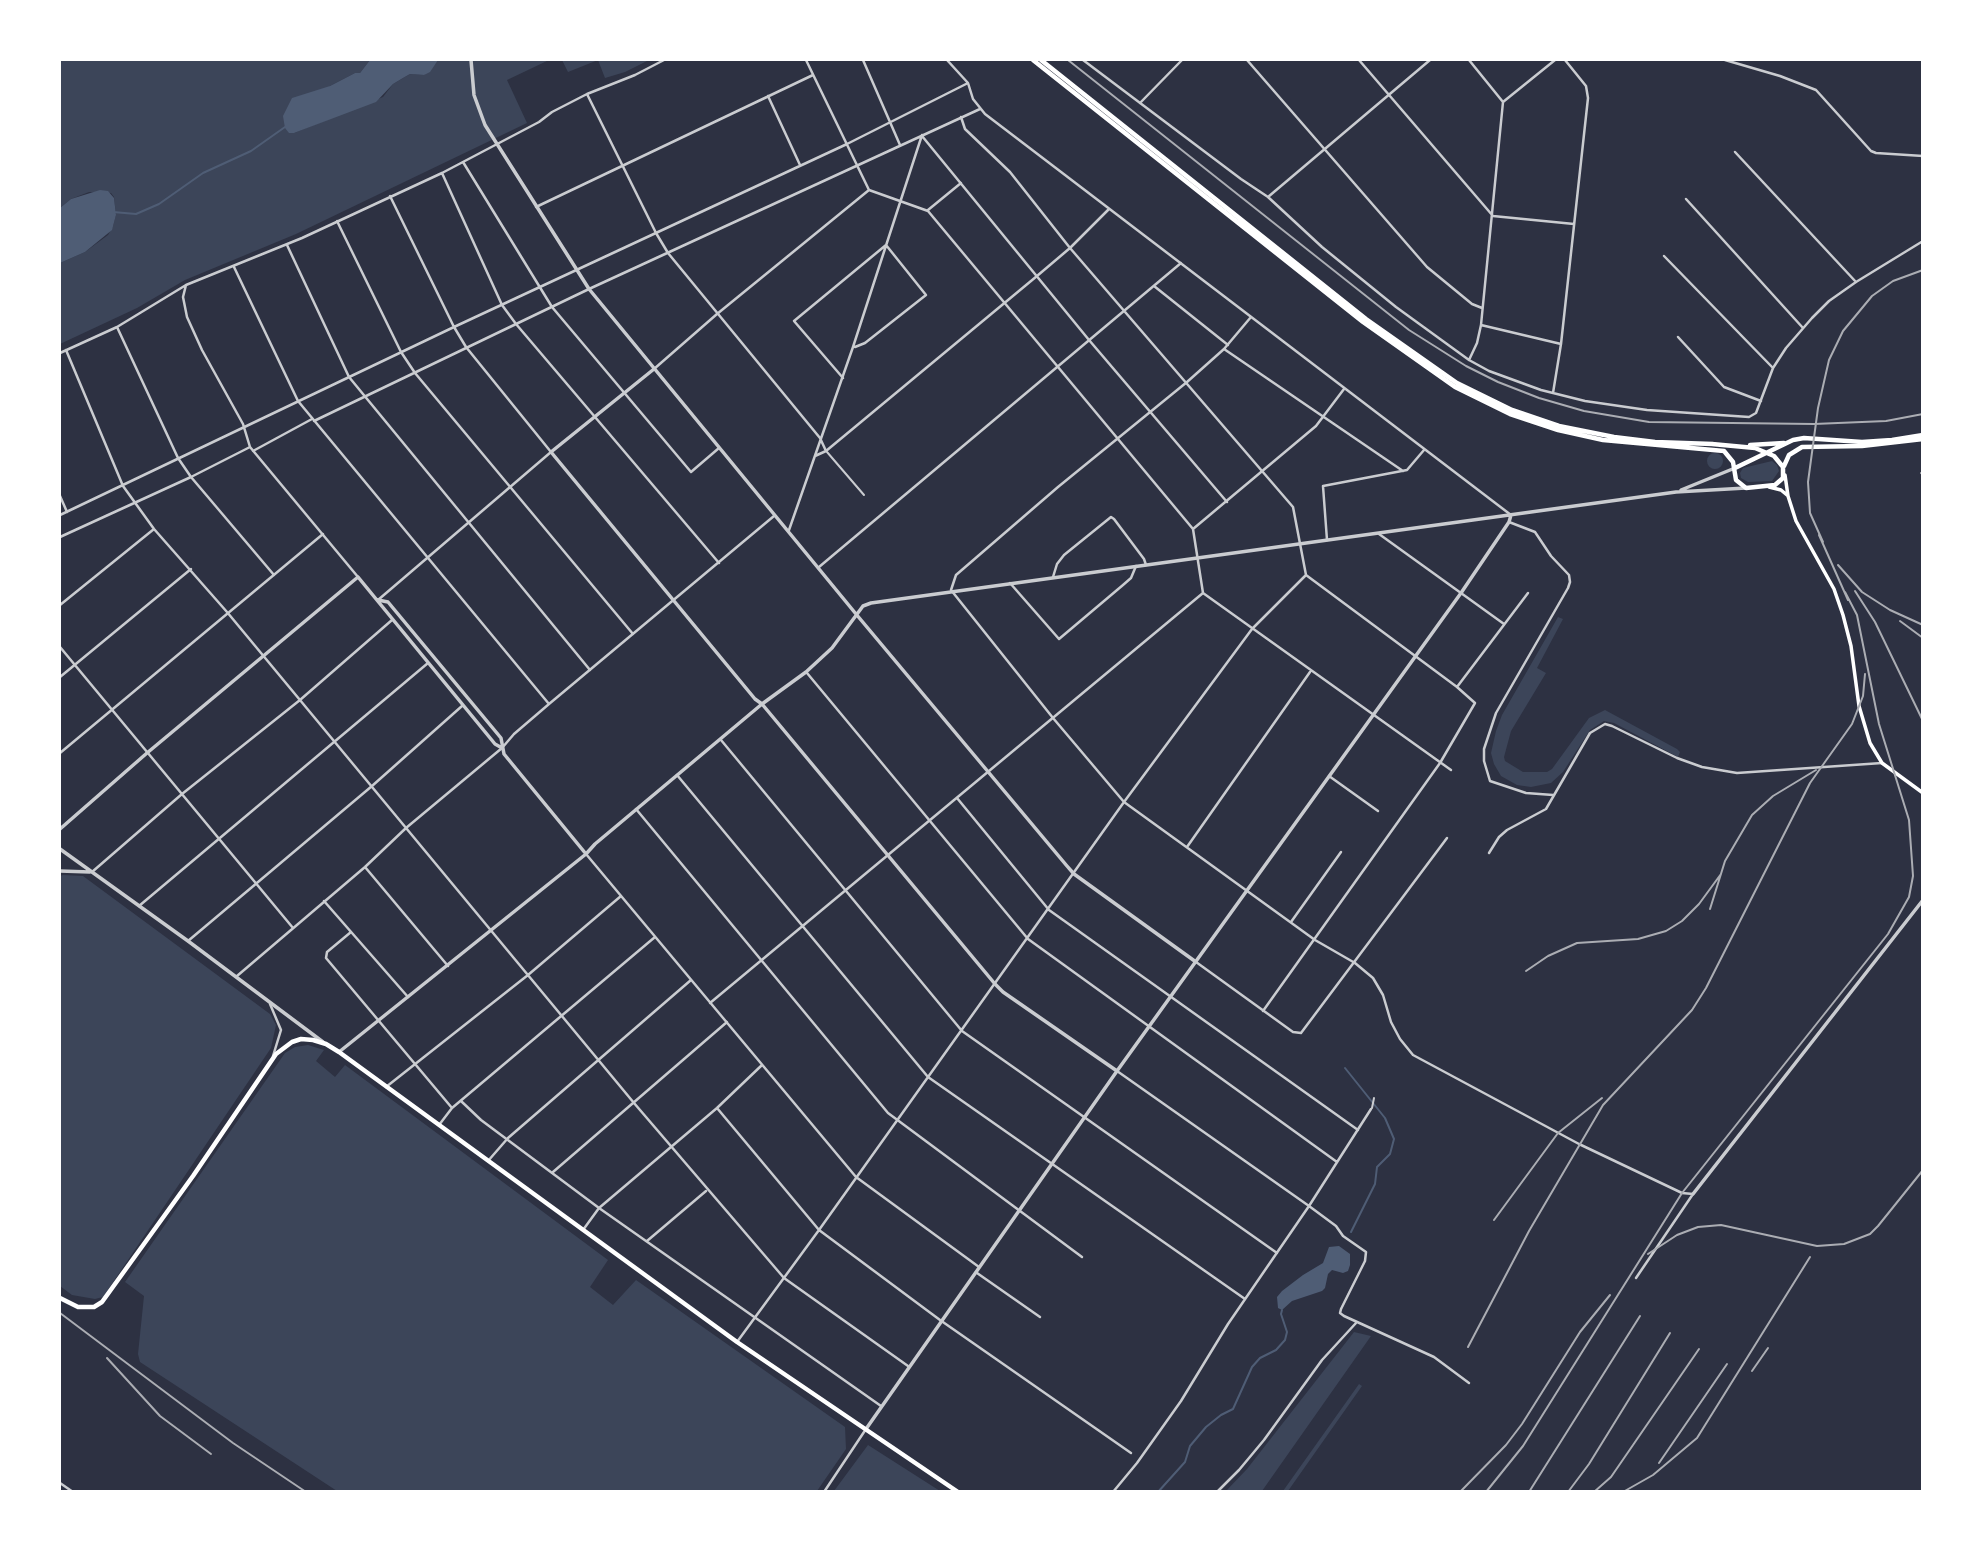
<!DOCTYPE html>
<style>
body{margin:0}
#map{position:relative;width:1982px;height:1551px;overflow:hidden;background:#2d3142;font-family:"Source Sans 3",sans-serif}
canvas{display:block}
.frame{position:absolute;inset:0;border:61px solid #fff;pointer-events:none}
</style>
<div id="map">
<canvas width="1982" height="1551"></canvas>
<div class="frame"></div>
</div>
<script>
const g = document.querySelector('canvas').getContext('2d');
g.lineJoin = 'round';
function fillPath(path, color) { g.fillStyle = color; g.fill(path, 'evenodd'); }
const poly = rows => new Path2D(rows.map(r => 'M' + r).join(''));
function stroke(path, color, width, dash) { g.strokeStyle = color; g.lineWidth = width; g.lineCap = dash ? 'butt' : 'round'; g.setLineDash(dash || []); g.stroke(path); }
const green = poly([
 [60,60,370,60,360,73,355,73,330,86,294,133,383,97,393,84,410,74,424,75,438,60,549,60,507,80,527,123,296,234,185,280,137,308,60,344,60,263,85,252,108,235,113,226,116,215,114,197,111,193,89,192,71,199,60,208],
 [562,60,649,60,625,72,605,78,598,60,568,72],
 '1707 461a8 8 0 1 1 16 0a8 8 0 1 1-16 0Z',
 [1772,461,1777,465,1779,471,1772,481,1748,482,1741,478,1740,473,1743,468],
 [1558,617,1563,619,1537,668,1546,673,1511,731,1504,757,1505,761,1523,772,1547,772,1552,769,1589,718,1605,710,1677,749,1680,752,1678,757,1614,723,1604,721,1590,730,1563,772,1551,783,1531,787,1517,785,1501,776,1494,764,1491,753,1496,731,1502,715],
 [63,875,83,876,270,1014,276,1025,271,1048,103,1297,95,1299,72,1295,60,1286,60,876],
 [308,1045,324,1050,316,1061,335,1077,345,1065,608,1260,590,1287,613,1305,636,1280,845,1427,846,1449,817,1491,337,1491,140,1362,138,1354,144,1296,125,1282,285,1053,295,1047],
 [1354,1332,1371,1336,1262,1491,1226,1491,1247,1469],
 [1359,1384,1362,1386,1288,1491,1283,1491],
 [868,1445,940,1491,834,1491]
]);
const water = poly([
 [370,60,438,60,430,72,424,75,410,74,403,78,393,84,376,102,294,133,289,133,285,128,283,116,292,98,330,86,355,73,360,73],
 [100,190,108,191,114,198,116,215,112,230,85,252,60,263,60,208,71,199],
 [1339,1246,1350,1254,1350,1265,1348,1271,1343,1273,1332,1270,1328,1274,1325,1288,1322,1291,1292,1301,1282,1310,1278,1308,1277,1297,1282,1291,1303,1275,1323,1263,1329,1247]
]);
const stream = poly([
 [113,212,136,214,159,204,203,173,251,151,285,127],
 [1345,1068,1385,1118,1394,1139,1390,1154,1377,1167,1375,1184,1351,1232],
 [1158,1492,1185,1462,1190,1446,1206,1427,1221,1415,1233,1409,1252,1367,1260,1358,1276,1350,1285,1340,1287,1332,1281,1314,1282,1310]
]);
const service = poly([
 [827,452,864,495],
 [1372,1108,1374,1098]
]);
const minor = poly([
 [806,60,869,190,928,211,1193,529,1203,593,1451,770],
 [863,60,900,145],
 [947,60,968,83,973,99,985,114,1511,515],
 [1083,60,1241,179,1268,197,1322,247,1396,307,1469,360,1489,371,1541,390,1585,401,1647,410,1749,417,1756,413,1773,368,1786,348,1812,318,1829,301,1856,282,1923,241],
 [1247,60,1427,267,1472,304,1482,308],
 [1359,60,1493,216,1574,224],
 [1725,60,1780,76,1816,90,1871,151,1876,153,1923,156],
 [587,94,656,233,668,253,820,438,826,451],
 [768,96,800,165],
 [1503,102,1555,60],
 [1140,103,1182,60],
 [961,117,965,129,1010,172,1070,248,1293,507,1306,575,1457,687,1475,703,1440,763,1263,1011],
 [922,136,1089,340,1227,502],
 [1735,152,1856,282],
 [463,162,552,307,691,472,719,448],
 [442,173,502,305,516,324,719,563],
 [1268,197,1430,60],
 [1686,199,1803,328],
 [536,207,813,75],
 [928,210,961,183],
 [337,221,401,352,415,373,633,634],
 [287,245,349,377,590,670],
 [1664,256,1773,368],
 [234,267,298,401,549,704],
 [186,285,183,297,187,317,202,350,243,424,250,447,358,577],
 [1154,286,1228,345],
 [1251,317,1224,349,1187,382,1058,487,956,575,951,590,1053,718,1124,802,1315,940,1355,963,1373,978,1383,995,1391,1022,1400,1039,1413,1055,1579,1144,1682,1193,1693,1194,1636,1278],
 [1481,325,1561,344],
 [117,327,178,458,191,477,274,575],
 [1678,337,1724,387,1761,401],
 [1224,349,1403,471],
 [66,350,123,486,154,529,227,612,634,1103,784,1278,908,1366],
 [60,353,117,327,186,285,302,238,442,173,539,122,552,112,587,94,635,75,664,60],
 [1469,360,1477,343,1481,325,1503,102,1469,60],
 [654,369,717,314,869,190],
 [843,378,794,321,886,245,926,295,865,343,855,347],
 [1553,393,1561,344,1588,98,1586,86,1565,60],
 [314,421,589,289,980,109],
 [253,451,312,419],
 [815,456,826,451,1037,276,1070,248,1109,209],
 [60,496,67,512],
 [60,515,454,327,847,144,968,83],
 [1509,522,1535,532,1551,556,1569,575,1570,582,1568,588,1496,713,1484,749,1484,761,1490,781,1526,793,1553,795],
 [1193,529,1316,426,1344,389],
 [789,530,853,347,922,135],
 [1379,534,1504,624],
 [60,537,191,477,250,447],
 [1327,540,1323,486,1407,470,1424,450],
 [819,567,1181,263],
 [1053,577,1057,564,1064,555,1111,517,1114,519,1144,559,1146,565],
 [1010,583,1059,639,1123,585,1131,578,1136,566],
 [378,600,551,452,466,347,454,327,390,196],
 [60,605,154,529],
 [60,647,293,928],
 [807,673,1028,939,1337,1162],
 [60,677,191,569],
 [1457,687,1528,593],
 [721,740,962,1031,1277,1253],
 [60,753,323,534],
 [677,775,928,1077,1245,1299],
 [1329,776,1378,811],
 [957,798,1049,910,1358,1130],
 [636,809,888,1113,1082,1257],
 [1187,847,1310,672],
 [1489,853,1499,837,1507,830,1546,809,1590,733,1605,724,1612,726,1677,758,1702,767,1737,773,1882,763],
 [586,854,856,1177,979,1267],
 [365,867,448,966],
 [92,872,182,794,300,700,392,620],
 [324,901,408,997],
 [139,906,428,663],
 [1291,922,1341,852],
 [351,932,327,952,326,958,452,1108],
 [188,941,372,786,462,706],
 [1196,962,1293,1032,1301,1033,1447,838],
 [237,976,365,867,406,828,502,748,514,734,549,704,774,516],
 [710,1003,1203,593],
 [270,1004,281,1030,273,1056],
 [1117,1071,1309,1206,1336,1226,1343,1236,1366,1252,1365,1261,1341,1309,1340,1313,1344,1316,1434,1357,1469,1383],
 [386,1087,528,975,621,896],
 [461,1101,481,1120,599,1208,881,1406],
 [717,1108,819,1230,940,1320,1131,1453],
 [439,1125,452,1108,655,937],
 [488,1161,508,1138,691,980],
 [553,1172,727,1022],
 [583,1230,599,1208,717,1108,762,1065],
 [647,1241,706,1191],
 [977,1273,1040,1317],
 [737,1342,819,1230,1124,802,1252,629,1306,575],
 [60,1483,73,1492],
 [824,1492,866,1429],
 [1113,1492,1137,1463,1181,1401,1228,1324,1309,1206,1371,1109],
 [1217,1492,1239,1470,1264,1440,1322,1360,1356,1323]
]);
const tertiary = poly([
 [471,60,474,95,485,125,589,289,856,614,1067,866,1074,874,1196,962],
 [654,369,551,452,755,699,762,704,995,984,1003,992,1117,1071],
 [1681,490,1735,468],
 [378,600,388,602,501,738,504,754,586,854],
 [60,829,147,753,358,577,495,744,502,748],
 [60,849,188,941,323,1042],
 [60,871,90,872],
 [339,1052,586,854,595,844,762,704,806,672,832,648,863,606,871,603,1676,492,1746,488],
 [1693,1194,1923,900],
 [866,1429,1117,1071,1461,593,1509,522,1511,515]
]);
const secondary = poly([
 [1785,475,1788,496,1796,521,1834,589,1843,615,1851,646,1859,706,1870,743,1882,763,1923,793],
 [1769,487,1781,490,1787,495]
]);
const primary = poly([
 [1033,60,1363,322,1455,387,1510,414,1558,430,1603,440,1724,451,1733,462,1736,480,1746,488,1775,485,1783,478,1783,467,1774,456,1755,448,1712,444],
 [1041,60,1366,319,1457,383,1512,410,1559,426,1614,437,1655,442,1713,444],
 [1750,445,1784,443],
 [1784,466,1789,455,1802,447,1862,446,1923,439],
 [1735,468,1793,440,1804,438,1862,442,1892,440,1923,435],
 [60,1298,78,1307,94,1307,102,1302,193,1176,276,1054,292,1042,301,1039,313,1040,326,1044,339,1052,737,1342,958,1492]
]);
const rail = poly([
 [1068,60,1409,330,1466,366,1498,382,1539,398,1584,411,1649,422,1814,424,1886,421,1923,414],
 [1921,473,1923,474],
 [1819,535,1848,600],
 [1823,542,1810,513,1808,482,1818,408,1829,360,1843,331,1872,296,1893,281,1923,270],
 [1838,565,1862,592,1890,610,1923,625],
 [1855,591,1875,622,1923,721],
 [1900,621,1923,638],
 [1710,909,1725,861,1752,815,1773,796,1816,770],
 [1526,971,1548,956,1577,943,1638,939,1666,931,1682,921,1699,904,1721,874],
 [1494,1220,1558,1133,1602,1098],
 [1648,1254,1677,1235,1698,1227,1721,1225,1817,1246,1844,1244,1870,1234,1878,1226,1923,1170],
 [60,1313,233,1443,306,1492],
 [1468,1347,1529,1231,1603,1105,1692,1010,1706,988,1810,783,1852,724,1863,696,1865,674],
 [107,1358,160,1416,211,1454],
 [1752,1371,1768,1348],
 [1659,1463,1727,1364],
 [1460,1492,1506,1445,1522,1424,1580,1332,1610,1295],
 [1486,1492,1523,1446,1682,1193,1888,934,1909,897,1913,876,1909,820,1879,724,1857,615,1845,592],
 [1529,1492,1640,1316],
 [1568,1492,1589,1464,1670,1333],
 [1594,1492,1611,1477,1699,1349],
 [1623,1492,1653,1475,1697,1438,1810,1257]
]);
fillPath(green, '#3c4559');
fillPath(water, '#4f5d75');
stroke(stream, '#4f5d75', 2);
stroke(service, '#caccd0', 2);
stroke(minor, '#caccd0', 2.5);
stroke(tertiary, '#caccd0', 3.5);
stroke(secondary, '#fff', 3.5);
stroke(primary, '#fff', 4.5);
stroke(rail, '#abadb3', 2);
</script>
